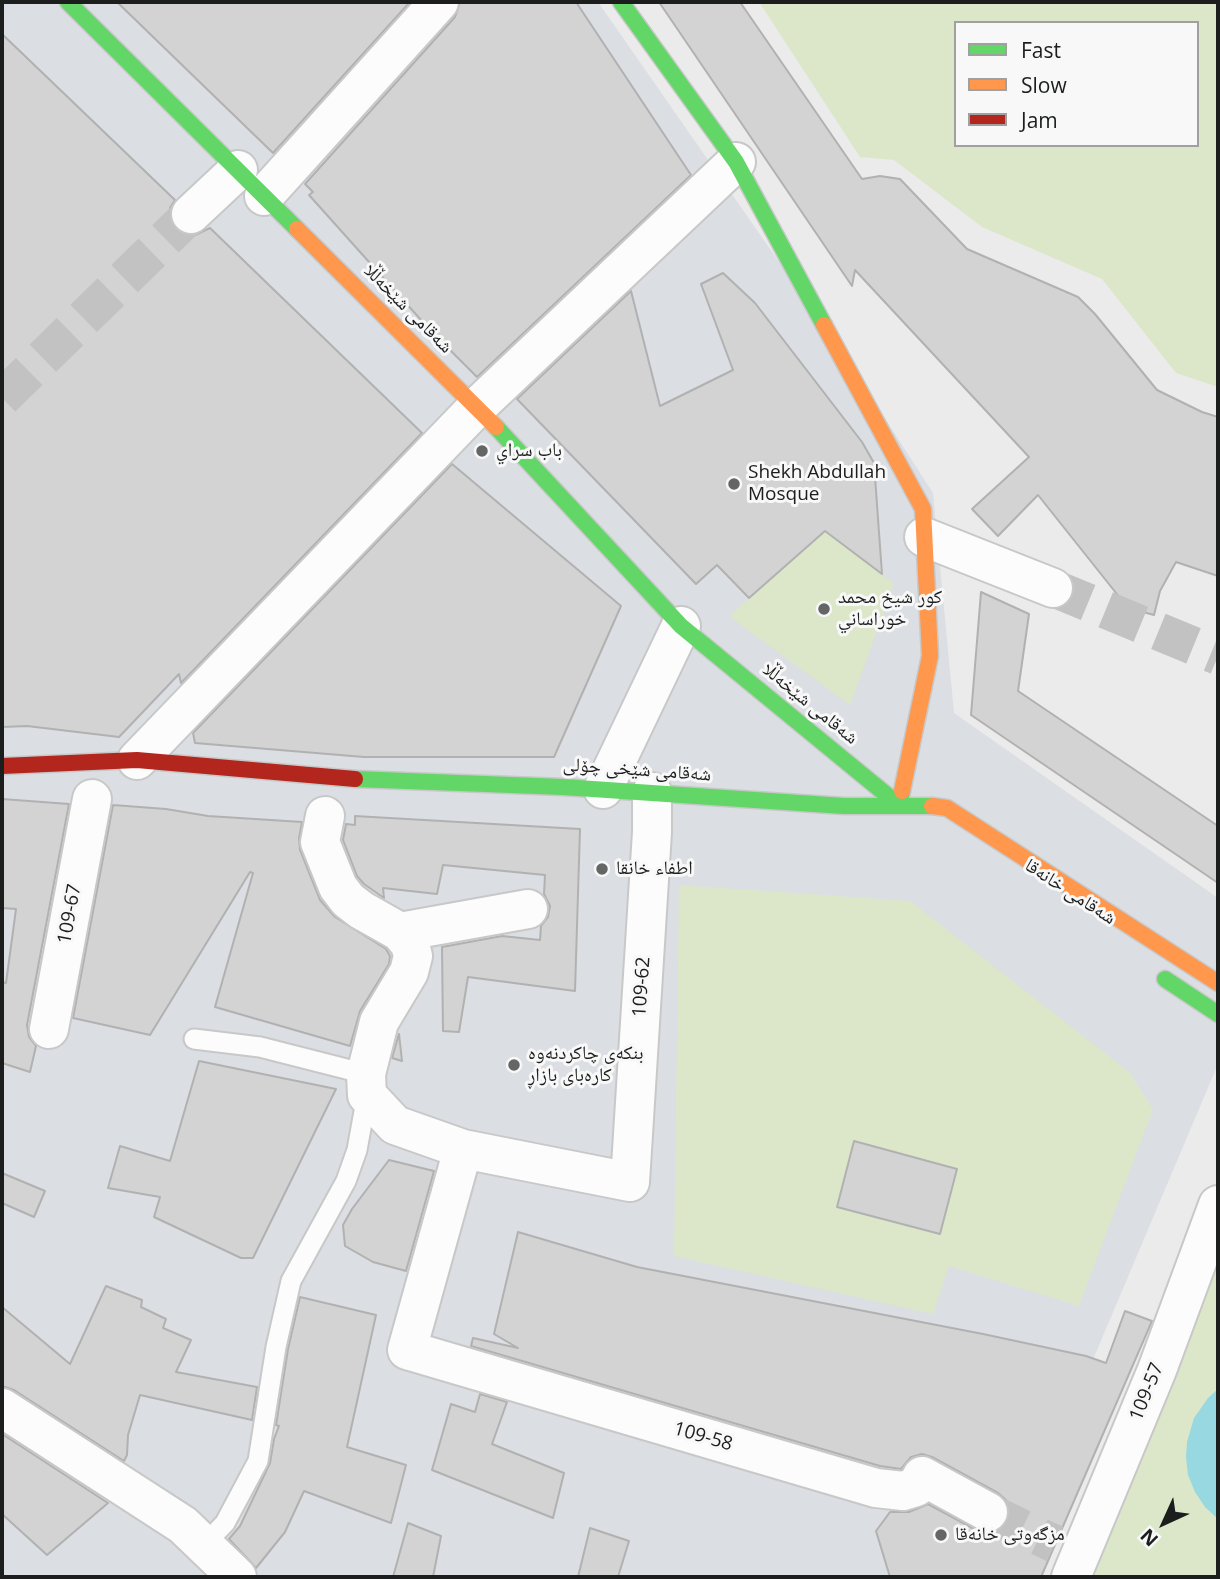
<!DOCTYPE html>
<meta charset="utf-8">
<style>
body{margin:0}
#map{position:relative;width:1220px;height:1579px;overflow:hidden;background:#ebebeb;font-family:"Open Sans",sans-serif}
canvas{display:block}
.frame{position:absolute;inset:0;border:4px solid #1c1d1d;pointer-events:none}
.legend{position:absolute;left:954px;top:21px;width:245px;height:126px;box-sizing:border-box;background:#f8f8f9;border:2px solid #a0a0a1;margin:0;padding:9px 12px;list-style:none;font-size:21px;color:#1c1d1d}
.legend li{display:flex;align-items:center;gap:14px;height:35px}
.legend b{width:35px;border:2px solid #a0a0a1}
.north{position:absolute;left:1129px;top:1488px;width:70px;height:70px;-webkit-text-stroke:5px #f8f8f9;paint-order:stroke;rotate:225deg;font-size:19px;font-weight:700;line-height:28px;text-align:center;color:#1c1d1d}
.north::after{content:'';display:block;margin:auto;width:24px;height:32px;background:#1c1d1d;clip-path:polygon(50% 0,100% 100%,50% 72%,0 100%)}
</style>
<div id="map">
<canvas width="1220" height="1579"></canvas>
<div class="frame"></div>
<ul class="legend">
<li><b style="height:9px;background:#63d668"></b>Fast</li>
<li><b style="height:9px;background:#ff974d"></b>Slow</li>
<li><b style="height:9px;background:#b3261e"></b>Jam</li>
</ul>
<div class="north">N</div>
</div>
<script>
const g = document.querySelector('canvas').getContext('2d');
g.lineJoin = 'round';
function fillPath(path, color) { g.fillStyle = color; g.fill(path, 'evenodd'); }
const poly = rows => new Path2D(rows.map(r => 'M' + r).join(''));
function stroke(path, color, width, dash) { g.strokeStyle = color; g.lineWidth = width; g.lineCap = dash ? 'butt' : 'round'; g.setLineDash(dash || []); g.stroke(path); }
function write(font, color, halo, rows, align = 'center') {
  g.font = font + ' "Open Sans","Noto Naskh Arabic",sans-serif'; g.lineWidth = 6; g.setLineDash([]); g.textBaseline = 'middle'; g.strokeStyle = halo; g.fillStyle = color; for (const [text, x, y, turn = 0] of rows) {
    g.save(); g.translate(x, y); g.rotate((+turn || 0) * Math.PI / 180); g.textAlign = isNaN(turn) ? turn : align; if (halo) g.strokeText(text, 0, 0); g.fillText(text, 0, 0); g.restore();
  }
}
const built = poly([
 [2,2,598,2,846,358,933,493,954,713,1218,898,1218,1064,1001,1577,2,1577]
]);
const green = poly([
 [759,2,1218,2,1218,387,1176,373,1102,279,982,227,894,160,860,157],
 [956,23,1197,23,1197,145,956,145],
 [826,531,894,584,850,705,729,616],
 [679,885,910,901,1129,1072,1153,1109,1079,1306,949,1266,933,1314,674,1256],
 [1218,1251,1218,1577,1081,1577]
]);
const water = poly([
 [1218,1389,1218,1519,1205,1507,1195,1492,1188,1475,1186,1457,1187,1442,1194,1418,1208,1398]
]);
const building = poly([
 [117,2,410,2,273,153,117,2],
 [460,2,576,2,691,175,477,377,430,330,309,195,313,192,305,184,455,17,460,2],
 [659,2,740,2,862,179,880,176,900,179,967,249,1078,297,1095,314,1157,390,1202,412,1218,417,1218,576,1176,562,1160,591,1154,615,1128,608,1038,495,998,536,972,509,1029,457,855,270,852,286,659,2],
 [2,34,175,200,170,208,170,218,176,229,185,235,195,235,210,228,422,433,181,683,179,674,119,737,27,726,2,727,2,34],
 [723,273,755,303,862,442,874,463,882,574,825,531,749,598,717,565,696,584,517,399,631,291,660,406,733,370,701,284,723,273],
 [452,464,621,606,554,757,364,757,195,743,193,733,452,464],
 [981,592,1029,614,1018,691,1218,826,1218,883,971,715,981,592],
 [2,799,69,804,27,1025,29,1037,36,1046,30,1072,2,1063,2,982,6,983,16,909,2,908,2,799],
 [113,805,166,809,208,816,302,822,299,838,300,850,320,900,335,917,386,949,390,956,389,964,360,1011,350,1046,215,1007,253,873,250,872,150,1035,73,1018,113,805],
 [355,816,580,829,575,991,468,977,459,1032,443,1031,442,947,502,936,540,940,541,926,548,917,550,906,544,894,545,875,443,865,437,894,383,888,384,898,364,884,357,876,343,840,346,824,355,825,355,816],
 [399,1034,402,1061,392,1058,399,1034],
 [199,1061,336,1089,253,1258,241,1258,154,1217,160,1197,108,1188,120,1146,170,1161,199,1061],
 [854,1141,957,1169,940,1234,837,1207,854,1141],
 [389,1160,434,1171,406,1271,373,1262,345,1246,343,1225,352,1209,389,1160],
 [2,1173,45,1191,34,1217,2,1203,2,1173],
 [518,1232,637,1267,983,1334,1086,1356,1106,1363,1125,1311,1152,1321,1041,1577,890,1577,876,1531,890,1512,909,1512,928,1504,978,1531,989,1534,1000,1530,1007,1522,1010,1511,1006,1500,998,1493,932,1457,922,1454,911,1457,901,1469,880,1466,471,1346,473,1338,518,1348,494,1334,518,1232],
 [106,1286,142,1300,141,1307,166,1319,163,1328,191,1340,176,1372,257,1387,252,1420,140,1395,128,1435,127,1455,124,1461,14,1390,2,1386,2,1307,70,1364,106,1286],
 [300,1297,376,1315,347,1447,406,1465,391,1523,304,1491,285,1532,256,1568,229,1539,240,1526,270,1463,274,1439,279,1426,276,1425,288,1349,300,1297],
 [480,1394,507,1402,492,1444,564,1473,553,1518,432,1470,451,1404,475,1412,480,1394],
 [2,1434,108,1503,47,1555,2,1514,2,1434],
 [408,1523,441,1536,433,1577,393,1577,408,1523],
 [590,1528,629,1541,618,1577,578,1577,590,1528]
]);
const streetTunnel = poly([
 [2,398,191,214],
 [1053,588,1218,656],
 [988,1512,1055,1544]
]);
const lane = poly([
 [194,1039,260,1047,366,1074],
 [204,1545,225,1523,258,1461,276,1347,291,1281,346,1181,357,1150,367,1095]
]);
const street = poly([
 [264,196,439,2],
 [191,214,238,170],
 [924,537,1053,588],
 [137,760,477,407,736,162],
 [603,789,681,626],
 [325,816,320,842,338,887,348,900,361,910,400,932,410,944,413,956,409,972,379,1022,366,1074,367,1095,395,1125,463,1149,630,1182,652,832,652,792],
 [400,932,528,909],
 [49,1029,92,799],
 [463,1149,407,1350,876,1488,903,1491,916,1487,922,1476,988,1512],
 [2,1408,183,1525,237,1577],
 [1071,1577,1157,1370,1218,1205]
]);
const fast = poly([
 [68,2,297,229],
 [621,2,736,162,824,325],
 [496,427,681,626,899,805,902,791],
 [355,779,563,787,844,806,932,806],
 [1165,979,1218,1014]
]);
const slow = poly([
 [297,229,496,427],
 [824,325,923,509,930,656,902,791],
 [932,806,947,808,1218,983]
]);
const jam = poly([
 [2,766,137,760,355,779]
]);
const markers = [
 [482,451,7,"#646565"],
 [734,484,7,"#646565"],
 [824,609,7,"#646565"],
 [602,869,7,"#646565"],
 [514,1065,7,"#646565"],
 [941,1535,7,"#646565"]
];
const streetNames = [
 ["شەقامی شێخەڵڵا",408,309,45],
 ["شەقامی شێخەڵڵا",810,704,39],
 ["شەقامی شێخی چۆلی",637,770,4],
 ["شەقامی خانەقا",1070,892,33],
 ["109-67",70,914,-80],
 ["109-62",642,987,-86],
 ["109-57",1147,1392,-68],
 ["109-58",703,1437,16]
];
const poiNames = [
 ["باب سراي",496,451],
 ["Shekh Abdullah",748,473],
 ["Mosque",748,495],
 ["كور شيخ محمد",838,598],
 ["خوراساني",838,620],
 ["اطفاء خانقا",616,869],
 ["بنکەی چاکردنەوە",528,1054],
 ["کارەبای بازاڕ",528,1076],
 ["مزگەوتی خانەقا",955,1535]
];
fillPath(built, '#dbdee2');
fillPath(green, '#dce7ca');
fillPath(water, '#98d8e0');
fillPath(building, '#d3d3d3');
stroke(building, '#b1b1b1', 2);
stroke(streetTunnel, '#c2c2c2', 38, [38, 19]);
stroke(lane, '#c8c8c8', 23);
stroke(street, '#c8c8c8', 42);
stroke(fast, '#c8c8c8', 19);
stroke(slow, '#c8c8c8', 19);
stroke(jam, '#c8c8c8', 19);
stroke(lane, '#fcfcfc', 19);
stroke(street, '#fcfcfc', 38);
stroke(fast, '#63d668', 16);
stroke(slow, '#ff974d', 16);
stroke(jam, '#b3261e', 16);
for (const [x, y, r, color] of markers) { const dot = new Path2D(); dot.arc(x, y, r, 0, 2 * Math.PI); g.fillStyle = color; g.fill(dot); stroke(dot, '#f8f8f9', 2.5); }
write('19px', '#1c1d1d', '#f8f8f9', streetNames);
write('19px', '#1c1d1d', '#f8f8f9', poiNames, 'left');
</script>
